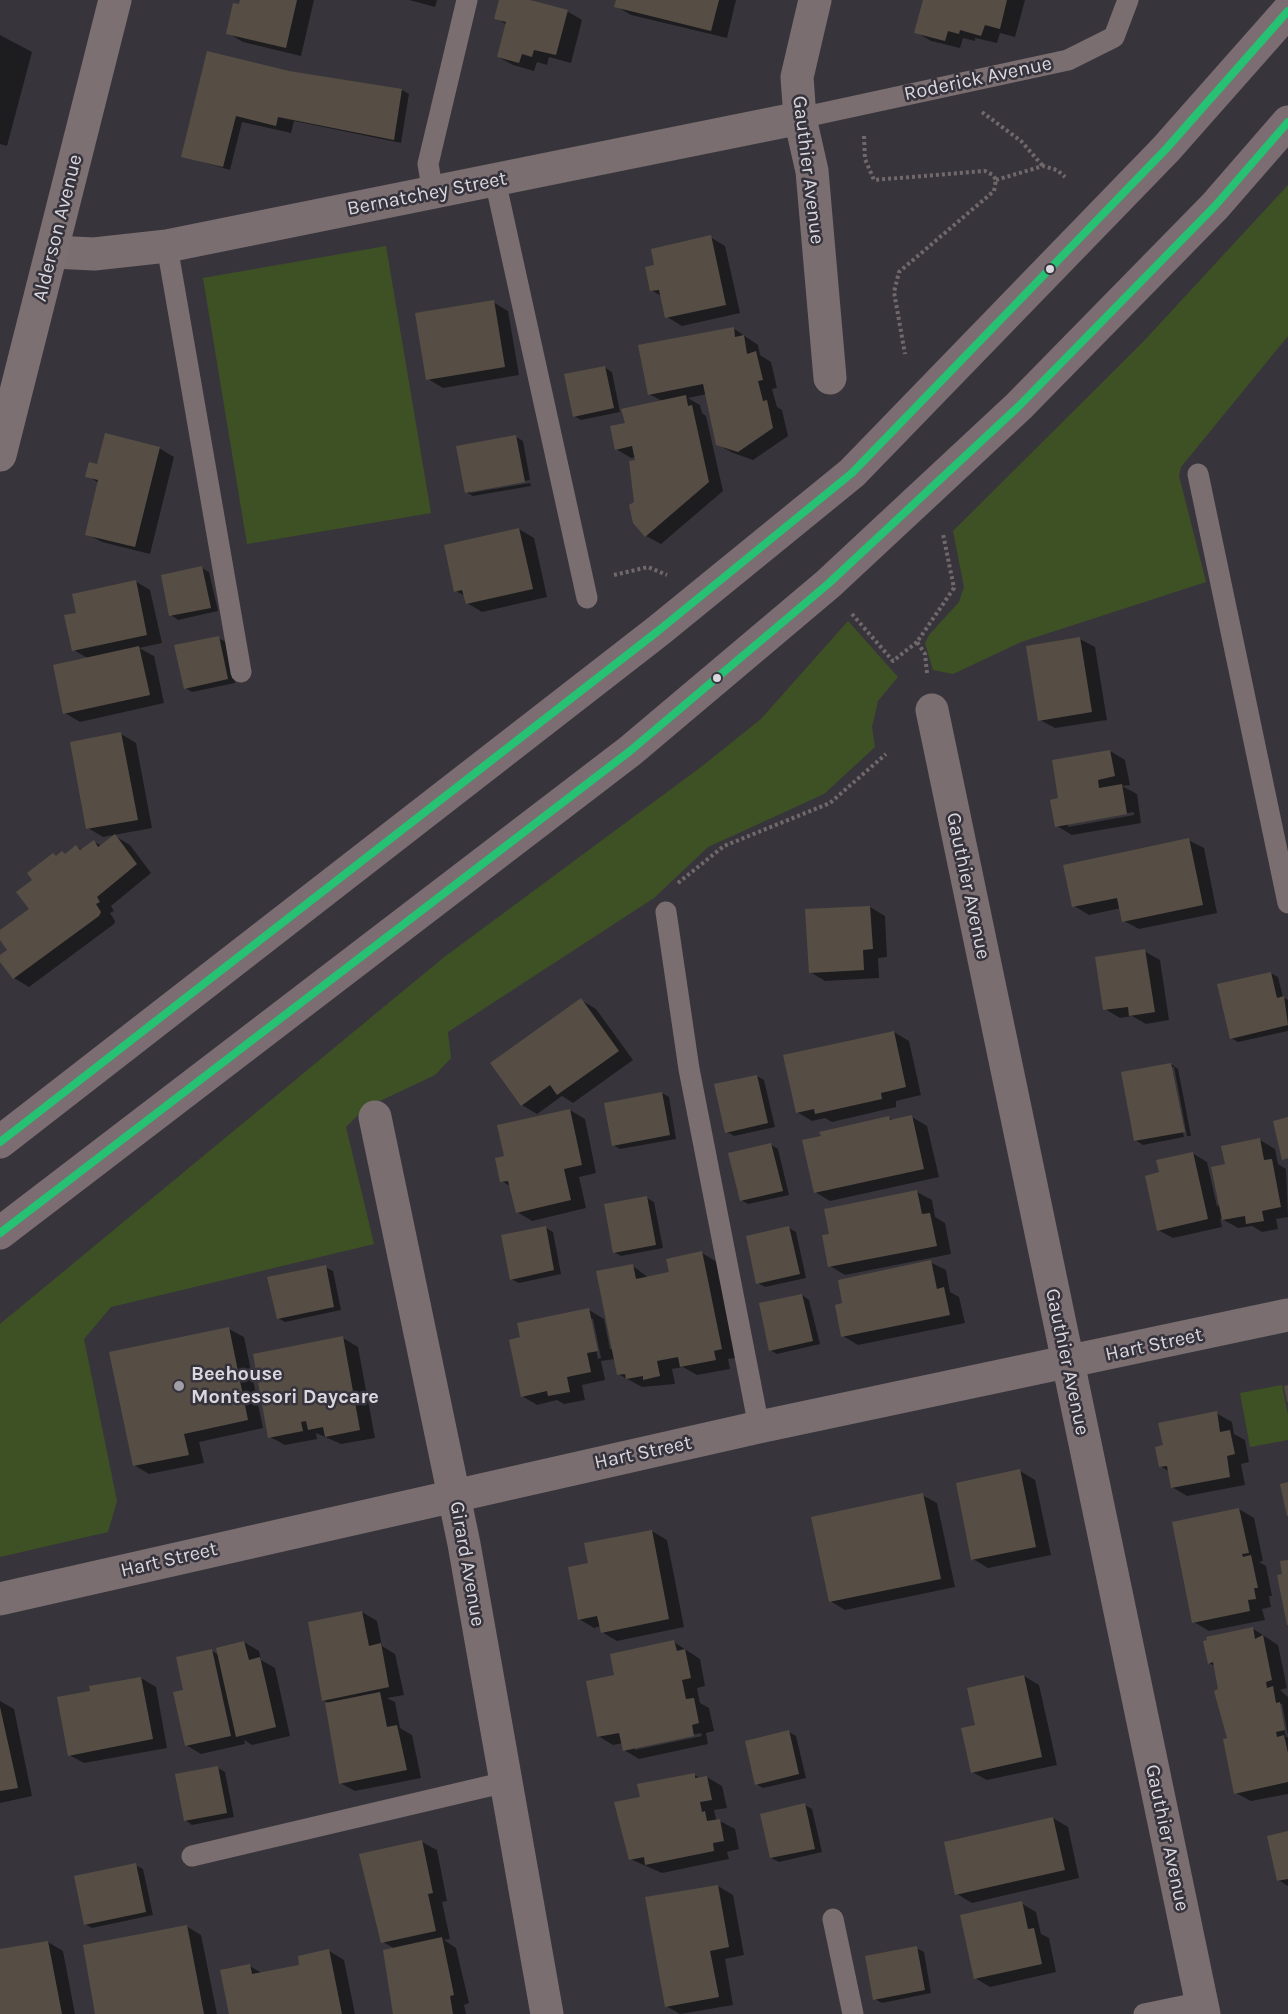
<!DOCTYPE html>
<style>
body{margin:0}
canvas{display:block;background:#37353b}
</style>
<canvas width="1288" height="2014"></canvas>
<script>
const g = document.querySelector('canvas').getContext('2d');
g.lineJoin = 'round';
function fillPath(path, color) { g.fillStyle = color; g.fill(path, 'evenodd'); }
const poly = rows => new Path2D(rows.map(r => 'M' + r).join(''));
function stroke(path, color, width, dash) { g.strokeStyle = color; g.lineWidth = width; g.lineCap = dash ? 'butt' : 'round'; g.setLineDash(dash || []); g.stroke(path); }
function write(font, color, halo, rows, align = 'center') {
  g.font = font + ' Karla,sans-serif'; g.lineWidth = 5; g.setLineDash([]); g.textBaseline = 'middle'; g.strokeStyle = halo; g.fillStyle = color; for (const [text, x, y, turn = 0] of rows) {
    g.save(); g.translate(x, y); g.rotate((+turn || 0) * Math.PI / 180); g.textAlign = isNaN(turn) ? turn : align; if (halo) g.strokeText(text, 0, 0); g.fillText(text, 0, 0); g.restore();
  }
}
const green = poly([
 [1288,185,1288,336,1181,467,1179,476,1206,582,1021,642,953,674,933,670,925,643,929,635,959,602,964,587,953,531,1142,343],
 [386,246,431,513,247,544,203,278],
 [848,621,898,677,878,701,872,727,875,747,824,794,708,847,654,898,448,1032,451,1058,435,1075,365,1108,346,1127,374,1244,111,1307,84,1339,117,1501,108,1532,0,1557,0,1324,443,958,701,767,761,719],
 [1282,1385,1288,1415,1288,1440,1250,1447,1240,1393]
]);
const shadow = poly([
 [242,0,314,0,301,56,243,42,228,33],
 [409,0,437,0,435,7],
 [501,0,524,0,567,11,582,20,571,63,549,57,547,65,537,62,534,71,513,65,498,57,507,25,496,18],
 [617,0,736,0,727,38,631,15,616,6],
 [924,0,1025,0,1015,37,1000,33,997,43,975,38,975,41,963,38,960,48,931,41,916,32],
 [0,35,32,52,7,146,0,144],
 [289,73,402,90,409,94,401,143,294,121,291,133,242,122,230,170,182,156],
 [710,237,725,246,740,313,682,326,667,317,663,297,651,290,656,266],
 [493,302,508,311,519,375,443,388,428,379],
 [733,328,758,345,760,355,771,362,777,388,772,389,777,407,782,410,788,436,753,460,733,453,717,444,707,394,688,398,700,405,702,413,706,416,723,491,661,544,646,536,636,502,636,457,631,458,616,449,627,424,662,401,649,394],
 [604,367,612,372,620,412,581,420,574,416],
 [516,437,523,441,530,480,470,490,470,493,530,483,531,486,473,496,466,492],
 [159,448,174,457,150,554,102,542,87,534,99,483,87,476,98,466],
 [519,529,534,538,547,597,482,612,467,603,465,596,456,591],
 [202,568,209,572,218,611,178,620,171,615],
 [135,581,150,590,162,643,139,648,154,656,164,703,80,722,65,713,89,659,74,650,78,614],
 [218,638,226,642,235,683,192,692,185,688],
 [1080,639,1095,647,1107,720,1055,728,1040,720],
 [121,734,136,743,152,828,103,837,88,828],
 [1110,751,1125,760,1130,785,1122,786,1137,794,1141,823,1072,835,1057,826,1060,799],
 [1134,812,1134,815,1068,827,1068,824],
 [115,836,130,845,151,873,111,906,114,911,110,913,115,921,114,924,29,987,14,978,0,960,10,950,0,937,0,932,31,909,34,880,57,857,66,855,77,847,82,850,94,842,102,846],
 [1188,840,1204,848,1217,913,1139,929,1124,921,1121,908,1089,915,1074,906],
 [870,907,885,916,887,957,878,958,879,978,825,981,810,972],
 [1144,951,1160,960,1169,1020,1146,1024,1132,1016,1120,1018,1105,1009],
 [1271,973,1278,977,1283,997,1288,1000,1288,1031,1238,1042,1231,1038],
 [581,1000,596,1009,633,1060,573,1103,562,1096,537,1114,522,1105,492,1063],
 [894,1032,909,1041,921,1095,896,1101,896,1107,832,1122,825,1118,812,1121,797,1112],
 [1171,1064,1178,1069,1191,1136,1187,1136,1174,1067,1170,1067,1184,1137,1143,1145,1135,1140],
 [757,1076,764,1080,775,1127,734,1136,727,1132],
 [662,1093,669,1097,676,1139,620,1149,613,1145],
 [570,1110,585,1119,596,1173,579,1177,586,1208,532,1221,517,1212,511,1187,502,1181,505,1157],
 [912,1117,927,1126,939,1177,830,1201,815,1192,889,1118,894,1121],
 [1260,1140,1275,1149,1278,1164,1286,1169,1288,1217,1276,1219,1278,1229,1262,1232,1252,1226,1238,1228,1220,1218,1222,1227,1173,1238,1158,1230,1161,1174,1192,1153,1207,1162,1217,1206,1220,1205,1227,1165],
 [771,1145,778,1149,789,1195,748,1204,741,1200],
 [917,1192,932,1200,935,1217,945,1223,951,1254,845,1275,830,1266,831,1235],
 [647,1198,654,1202,663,1248,621,1256,614,1252],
 [546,1228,553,1232,561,1274,519,1283,511,1279],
 [789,1228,796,1232,806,1278,765,1287,758,1283],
 [702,1253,717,1262,736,1358,728,1359,730,1369,697,1375,683,1367,672,1369,675,1384,642,1387,618,1374,615,1359,601,1361,605,1380,582,1385,585,1400,564,1404,557,1400,537,1405,522,1396,589,1310,604,1319,610,1349,613,1349,633,1266,649,1278,670,1273],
 [590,1319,593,1319,601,1358,598,1359],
 [930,1262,946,1270,950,1292,959,1297,965,1323,858,1345,843,1336,844,1304],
 [325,1267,333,1271,341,1310,285,1322,278,1318],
 [802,1295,809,1300,820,1344,777,1354,770,1350],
 [229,1329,244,1337,263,1428,199,1442,204,1463,149,1474,134,1465],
 [343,1338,358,1347,375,1438,341,1444,316,1433,317,1439,285,1445,270,1437],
 [1216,1413,1232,1422,1234,1434,1245,1440,1249,1462,1241,1464,1245,1485,1187,1496,1172,1487,1170,1472,1160,1466,1164,1446],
 [1020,1471,1035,1480,1051,1555,988,1568,973,1559],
 [922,1495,937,1503,955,1587,845,1610,830,1601],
 [1239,1509,1254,1518,1263,1561,1259,1562,1266,1566,1272,1596,1269,1596,1271,1607,1262,1609,1265,1620,1209,1631,1194,1622],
 [652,1531,667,1540,684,1627,617,1641,602,1632,601,1626,594,1628,579,1619,590,1564],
 [362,1612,377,1621,382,1646,395,1654,404,1695,387,1698,395,1702,400,1728,412,1735,421,1778,355,1791,340,1783,330,1704,323,1700],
 [1252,1628,1278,1645,1287,1688,1280,1690,1288,1697,1288,1735,1282,1704,1279,1704,1286,1737,1288,1737,1288,1794,1251,1801,1236,1793,1220,1690,1215,1666,1209,1663],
 [244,1642,259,1651,261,1660,275,1668,290,1736,252,1745,244,1740,245,1744,201,1754,186,1745,185,1691,212,1651,219,1655],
 [674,1642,700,1659,705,1686,697,1688,700,1703,709,1708,714,1731,706,1733,708,1744,639,1759,624,1750,623,1743,613,1745,598,1736,616,1676],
 [701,1733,702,1736,635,1750,635,1747],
 [1024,1676,1039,1685,1057,1765,987,1780,972,1772],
 [141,1678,156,1687,167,1748,84,1763,69,1755,92,1692],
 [0,1701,14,1709,32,1796,0,1803],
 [789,1732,796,1736,806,1778,763,1788,756,1784],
 [218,1768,225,1772,234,1817,192,1825,185,1820],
 [694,1775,701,1778,707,1777,722,1786,727,1808,714,1810,716,1819,735,1829,739,1849,727,1852,729,1859,662,1873,630,1859,642,1798],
 [805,1805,812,1809,822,1852,779,1862,771,1858],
 [1053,1818,1068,1827,1079,1878,972,1903,957,1894],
 [1288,1833,1288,1886,1278,1880],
 [422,1842,437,1850,447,1901,442,1902,450,1939,444,1940,456,1948,469,2003,464,2005,466,2014,395,2014,395,1949,383,1942],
 [135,1865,143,1869,153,1915,92,1928,85,1924],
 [718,1886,733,1895,744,1955,725,1959,733,2005,680,2014,666,2006],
 [1021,1903,1036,1912,1041,1934,1049,1938,1056,1972,990,1987,975,1978],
 [186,1926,201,1935,217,2014,97,2014],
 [48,1942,63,1951,75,2014,0,2014,0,1951],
 [916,1948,924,1952,931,1993,882,2003,875,1999],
 [329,1951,344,1960,355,2014,230,2014,250,1966,263,1974,301,1966]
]);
const building = poly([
 [240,0,297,0,286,48,226,34,233,3,239,4],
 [499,0,530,0,568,10,556,55,534,50,532,57,522,54,519,63,497,57,506,22,494,19],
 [616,0,719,0,711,31,614,7],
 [923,0,1007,0,1000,29,985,25,981,36,960,30,959,34,948,31,945,41,914,33],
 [207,51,289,71,402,89,394,140,278,117,276,126,236,116,223,167,181,157],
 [711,235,726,305,665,318,659,290,650,291,645,267,654,265,651,249],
 [494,300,505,367,426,380,415,313],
 [734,327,735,337,744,335,747,354,756,351,763,380,758,381,763,401,767,400,773,428,738,452,716,445,703,384,648,395,638,345],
 [605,366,614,408,573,417,564,374],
 [686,395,688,406,692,405,709,482,645,537,633,523,629,505,634,502,629,461,635,460,632,446,615,450,610,426,625,423,621,409],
 [105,433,160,447,135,547,85,535,98,480,85,477,89,462,97,464],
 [516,435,525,482,465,493,456,446],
 [519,528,533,589,466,604,462,590,454,592,444,545],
 [202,566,211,608,169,616,161,575],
 [136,580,147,635,72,651,64,615,76,613,72,594],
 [219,636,228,679,184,689,174,645],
 [1080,637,1092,712,1038,721,1026,646],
 [139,646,150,695,63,714,53,665],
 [121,732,138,820,86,829,70,742],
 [1110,750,1115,776,1098,780,1099,788,1122,784,1127,814,1055,827,1050,800,1058,798,1052,760],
 [115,834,137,864,97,897,100,902,96,904,101,912,99,916,13,979,0,962,0,955,7,950,0,940,0,930,29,909,16,892,32,880,27,873,53,853,56,856,62,851,65,854,76,845,80,850,94,840,98,847],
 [1189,838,1203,905,1122,922,1117,898,1072,907,1063,865],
 [870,906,873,949,863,950,864,970,809,973,805,909],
 [1145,949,1155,1012,1129,1016,1128,1007,1103,1010,1095,957],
 [1271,972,1277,998,1284,996,1288,1025,1230,1039,1217,984],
 [581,998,619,1051,557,1095,550,1085,521,1106,490,1063],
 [894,1031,906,1087,881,1093,882,1099,815,1114,814,1109,796,1113,783,1055],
 [1171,1063,1185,1132,1134,1141,1121,1072],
 [757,1075,768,1123,725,1133,714,1084],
 [662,1092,670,1135,612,1146,604,1103],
 [570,1109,582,1165,564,1169,571,1200,516,1213,508,1181,500,1182,495,1158,504,1156,497,1125],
 [912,1115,924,1169,814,1193,802,1140,821,1136,819,1132,889,1116,890,1120],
 [1288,1117,1288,1158,1282,1160,1273,1121],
 [1260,1138,1264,1160,1272,1159,1281,1207,1262,1211,1264,1221,1246,1224,1245,1216,1222,1220,1211,1167,1225,1164,1221,1146],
 [771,1143,783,1191,740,1201,728,1153],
 [1193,1152,1208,1219,1157,1231,1145,1176,1159,1172,1156,1160],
 [917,1190,922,1214,930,1213,937,1246,828,1267,822,1235,829,1234,824,1209],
 [647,1196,656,1245,613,1253,604,1204],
 [546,1226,554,1270,510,1280,501,1235],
 [789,1226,800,1274,756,1284,746,1236],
 [702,1251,722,1349,714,1351,716,1360,680,1367,678,1357,657,1361,660,1376,643,1380,643,1376,626,1379,625,1374,617,1375,596,1271,633,1264,636,1279,669,1272,666,1259],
 [931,1260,937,1289,944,1287,950,1315,841,1337,835,1305,842,1303,838,1280],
 [326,1265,334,1307,277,1319,267,1277],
 [802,1294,813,1341,769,1351,759,1303],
 [589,1308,598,1351,587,1353,591,1372,567,1377,570,1392,548,1396,547,1391,521,1397,509,1340,520,1337,517,1323],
 [229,1327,248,1420,184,1434,189,1455,133,1466,109,1352],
 [343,1336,360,1430,325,1437,323,1427,308,1430,306,1421,301,1422,303,1431,268,1438,253,1354],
 [1288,1385,1288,1402,1287,1402,1284,1386],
 [1217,1411,1220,1432,1230,1430,1235,1454,1227,1456,1230,1477,1171,1488,1167,1466,1159,1467,1155,1447,1163,1445,1158,1423],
 [1020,1469,1036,1547,971,1560,956,1483],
 [1288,1482,1288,1516,1287,1516,1280,1484],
 [923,1493,941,1579,829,1602,811,1517],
 [1239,1508,1249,1553,1242,1554,1243,1557,1251,1555,1258,1588,1254,1588,1256,1599,1248,1600,1250,1611,1192,1623,1172,1522],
 [652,1530,669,1619,601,1633,597,1616,578,1620,568,1567,588,1563,584,1543],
 [1288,1560,1288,1625,1287,1625,1277,1575,1282,1574,1280,1561],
 [362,1611,369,1646,381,1643,389,1687,322,1701,308,1622],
 [1253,1627,1255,1639,1263,1635,1272,1680,1266,1682,1267,1688,1273,1686,1276,1703,1280,1702,1285,1730,1276,1732,1277,1737,1284,1735,1288,1753,1288,1782,1234,1794,1223,1739,1227,1738,1214,1691,1218,1689,1213,1662,1208,1664,1203,1641,1207,1640,1206,1637],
 [674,1640,677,1651,685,1649,691,1678,682,1680,686,1699,694,1698,699,1723,692,1725,694,1736,623,1751,619,1733,597,1737,586,1681,614,1675,610,1654],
 [244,1641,249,1660,260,1657,276,1727,236,1737,216,1648],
 [212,1649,231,1736,185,1746,173,1692,183,1690,176,1657],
 [1024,1675,1042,1757,971,1773,961,1728,975,1725,967,1688],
 [141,1677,153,1739,68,1756,57,1697,90,1691,89,1686],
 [380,1692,387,1727,397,1725,407,1770,339,1784,325,1703],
 [0,1707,18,1788,0,1791],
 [789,1730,799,1774,755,1785,745,1741],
 [218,1766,227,1813,184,1821,175,1774],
 [695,1773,695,1778,707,1776,712,1800,700,1802,702,1812,705,1811,707,1821,720,1819,724,1841,713,1843,714,1851,645,1865,644,1857,629,1860,614,1802,640,1797,637,1784],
 [805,1803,815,1849,770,1858,760,1814],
 [1053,1817,1065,1870,955,1895,944,1842],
 [1288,1831,1288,1879,1277,1881,1267,1836],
 [422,1840,433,1893,428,1894,436,1931,381,1943,359,1854],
 [136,1863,146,1912,84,1925,74,1876],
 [718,1885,729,1947,710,1951,719,1997,665,2007,645,1897],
 [1022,1901,1028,1929,1034,1928,1042,1964,974,1979,960,1915],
 [187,1925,204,2014,95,2014,83,1945],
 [442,1937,454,1995,450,1996,453,2014,393,2014,383,1950],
 [48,1941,62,2014,0,2014,0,1949],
 [917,1946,925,1990,873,2000,865,1956],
 [329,1949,342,2014,229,2014,220,1970,250,1964,252,1974,299,1965,298,1956]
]);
const path = poly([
 [982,112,1021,141,1043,166],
 [864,136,865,159,874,180,985,171,993,175,996,180,994,191,899,272,894,292,905,354],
 [996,180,1043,166,1057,170,1065,177],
 [614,575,648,567,667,575],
 [852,614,893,661,917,642],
 [927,673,925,654,917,642,954,588,943,534],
 [678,883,724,846,830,803,886,754]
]);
const lane = poly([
 [800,118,1068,60,1114,37,1128,0],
 [495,180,587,598],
 [433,193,428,164,467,0],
 [167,246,241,672],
 [1198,474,1288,903],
 [666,912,689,1069,759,1427],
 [192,1856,506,1782],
 [833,1919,853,2014],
 [1144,2014,1202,2002]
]);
const street = poly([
 [815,0,797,77,800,118,812,171,830,378],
 [53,252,94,254,167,246,800,118],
 [932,710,1204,2014],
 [375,1117,464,1544,547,2014],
 [0,1599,759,1427,1288,1315]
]);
const secondary = poly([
 [0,455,115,0]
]);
const primary = poly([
 [0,1142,658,631,852,473,1166,149,1288,11],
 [0,1233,630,751,828,584,1019,406,1215,206,1288,122]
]);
const bus1 = poly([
 [0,1142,658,631,852,473,1166,149,1288,11],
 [0,1233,630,751,828,584,1019,406,1215,206,1288,122]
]);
const markers = [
 [1050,269,5,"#dad8de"],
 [717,678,5,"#dad8de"],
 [179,1386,6,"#a19fa5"]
];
const streetNames = [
 ["Roderick Avenue",978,79,-12],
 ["Gauthier Avenue",808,170,83],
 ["Bernatchey Street",427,194,-11],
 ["Alderson Avenue",58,228,-76],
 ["Gauthier Avenue",968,886,78],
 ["Hart Street",1154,1345,-12],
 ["Gauthier Avenue",1067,1362,78],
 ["Hart Street",643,1453,-12],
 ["Hart Street",169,1560,-13],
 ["Girard Avenue",467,1564,80],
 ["Gauthier Avenue",1167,1838,78]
];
const poiNames = [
 ["Beehouse",191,1374],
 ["Montessori Daycare",191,1397]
];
fillPath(green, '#3d5124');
fillPath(shadow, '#0007');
fillPath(building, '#564e44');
stroke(path, '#71686b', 4, [3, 3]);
stroke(lane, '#7a6e70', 21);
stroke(street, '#7a6e70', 33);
stroke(secondary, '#7d7072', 33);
stroke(primary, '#7b6d71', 33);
stroke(bus1, '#26c172', 8);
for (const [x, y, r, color] of markers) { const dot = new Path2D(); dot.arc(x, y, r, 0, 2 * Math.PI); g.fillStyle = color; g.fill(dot); stroke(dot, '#36333d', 2); }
write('20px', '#dad8de', '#36333d', streetNames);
write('bold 20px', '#dad8de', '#36333d', poiNames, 'left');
</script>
